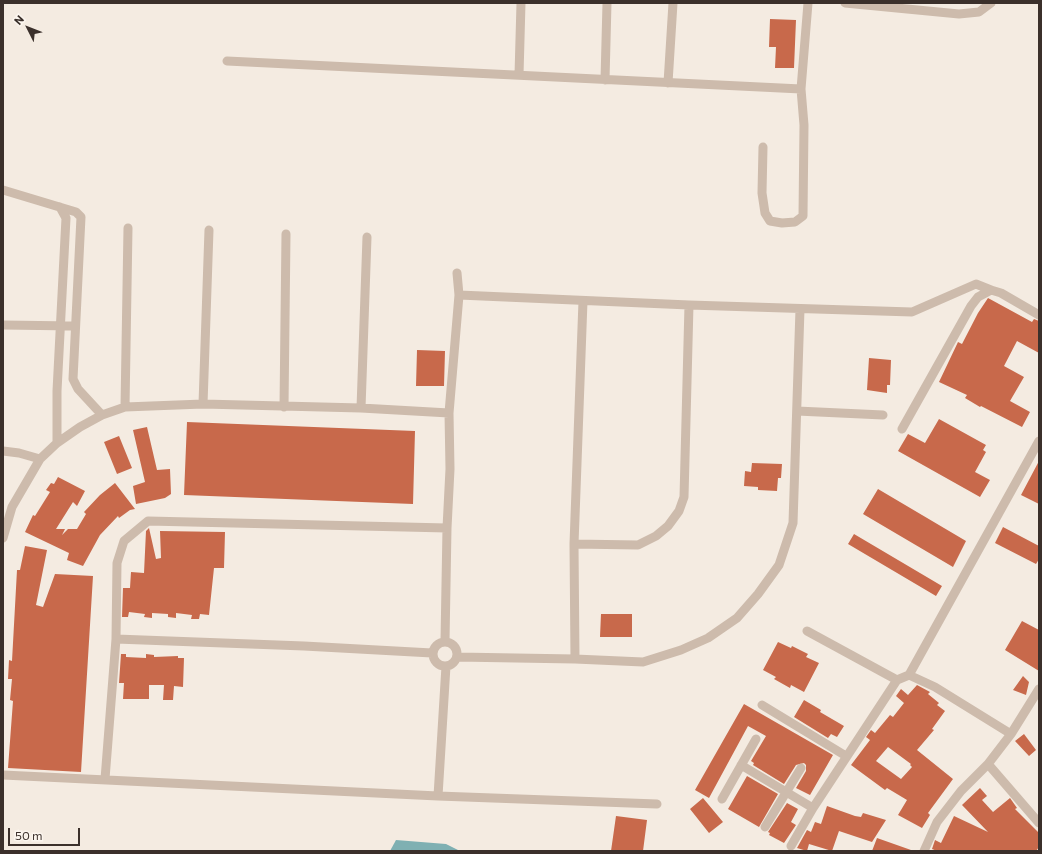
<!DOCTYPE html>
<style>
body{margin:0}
#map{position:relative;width:1042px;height:854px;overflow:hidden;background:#f4ebe1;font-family:Commissioner,sans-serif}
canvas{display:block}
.frame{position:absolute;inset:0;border:4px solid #3b302b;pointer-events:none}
.north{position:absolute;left:8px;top:8px;width:40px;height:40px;-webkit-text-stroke:3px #fbf5ee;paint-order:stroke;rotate:312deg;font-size:11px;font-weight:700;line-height:16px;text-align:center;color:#3b302b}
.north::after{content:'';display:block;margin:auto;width:14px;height:18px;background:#3b302b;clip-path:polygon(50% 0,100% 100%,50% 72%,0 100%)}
.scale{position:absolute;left:8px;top:828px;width:72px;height:18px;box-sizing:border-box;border:2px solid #3b302b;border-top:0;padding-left:5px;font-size:12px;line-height:14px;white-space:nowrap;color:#3b302b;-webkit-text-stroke:3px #fbf5ee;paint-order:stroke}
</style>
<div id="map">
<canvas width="1042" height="854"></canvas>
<div class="frame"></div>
<div class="north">N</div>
<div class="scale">50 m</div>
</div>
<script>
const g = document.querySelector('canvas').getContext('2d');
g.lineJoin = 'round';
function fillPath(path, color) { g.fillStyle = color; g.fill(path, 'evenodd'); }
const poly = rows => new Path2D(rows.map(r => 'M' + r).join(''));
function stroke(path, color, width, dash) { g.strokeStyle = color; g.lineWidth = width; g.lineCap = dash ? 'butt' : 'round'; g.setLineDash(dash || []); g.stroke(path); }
const water = poly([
 [396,840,446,844,460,851,390,851]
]);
const building = poly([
 [770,19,796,20,794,68,775,68,776,47,769,47],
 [988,298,1032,322,1034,319,1039,321,1039,353,1017,341,1004,366,1024,377,1010,401,1030,412,1022,427,981,406,980,407,965,398,967,395,939,382,958,342,962,344,978,313],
 [417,350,445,351,444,386,416,386],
 [869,358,891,360,890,385,887,385,887,393,867,390],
 [939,419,986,445,983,450,986,452,975,472,990,480,980,497,898,451,908,434,925,443],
 [187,422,415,431,413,504,184,495],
 [147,427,157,470,170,469,171,494,165,498,136,504,133,486,145,482,133,430],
 [119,436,132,468,117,474,104,442],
 [1039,461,1039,504,1021,495],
 [752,463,782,464,781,478,778,478,777,491,758,490,758,487,744,486,745,471,751,472],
 [58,477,85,491,77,506,73,502,56,529,65,529,62,535,68,529,77,529,86,514,84,512,100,495,115,483,135,509,130,510,119,518,118,516,100,535,83,566,67,560,69,553,25,532,33,515,35,516,50,492,46,490,51,483,54,484],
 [878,489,966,541,953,567,863,514],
 [1003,527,1039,546,1039,559,1036,564,995,543],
 [149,528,156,559,161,558,160,531,225,532,224,568,214,568,209,615,200,614,199,619,191,619,192,615,176,613,176,618,168,617,168,614,152,613,152,618,144,617,145,614,129,612,128,617,122,617,123,588,130,588,131,572,144,573,146,531],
 [854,534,942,586,936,596,848,544],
 [25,546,47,550,36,605,43,607,55,574,93,576,81,772,8,768,13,701,10,700,12,679,8,679,9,660,12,661,17,570,20,570],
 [601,614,632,614,632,637,600,637],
 [1022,621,1039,630,1039,671,1005,650],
 [778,642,791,648,792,646,808,654,806,657,819,663,804,692,791,685,790,688,774,679,776,677,763,670],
 [121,654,126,654,126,657,146,658,146,654,154,655,154,657,178,656,178,658,184,658,183,687,174,686,173,700,163,700,164,685,149,685,149,699,123,699,124,683,119,683],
 [1023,676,1029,682,1026,695,1013,690],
 [917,685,930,692,928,694,939,703,937,705,945,711,932,729,934,730,917,750,953,779,928,813,930,815,922,828,898,815,907,800,887,788,885,790,851,765,870,740,866,737,871,730,875,733,890,715,893,717,904,703,896,696,901,689,908,695],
 [888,747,911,764,910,765,912,767,901,779,876,761],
 [804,700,821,710,820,712,844,726,837,737,831,734,828,738,794,717],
 [744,704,833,755,810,795,796,788,806,771,806,765,804,763,796,765,784,784,753,765,754,763,751,761,766,736,748,726,709,798,695,790],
 [1024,734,1036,750,1029,756,1015,741],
 [747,776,778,794,759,827,728,809],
 [980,788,987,796,982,800,993,812,1010,798,1017,808,1015,809,1039,833,1039,847,1036,851,937,851,932,849,935,840,941,843,954,816,988,832,962,805],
 [703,798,723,822,709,833,690,809],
 [787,803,798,809,791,822,796,825,784,843,769,835,770,833,768,832],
 [827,806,855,816,861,817,863,813,886,820,872,842,839,831,832,851,809,844,807,851,797,848,807,830,811,832,815,822,821,824],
 [616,816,647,820,643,851,611,851],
 [877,838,911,850,911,851,872,851]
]);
const street = poly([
 [845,3,959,14,979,12,991,3],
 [227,61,801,89],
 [519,75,521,3],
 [605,80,607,3],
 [668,83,673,3],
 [763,147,762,193,765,213,770,221,782,223,795,222,803,216,804,125,801,89,808,3],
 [3,190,76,212,81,217,73,379,78,389,102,415],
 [459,295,689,305,912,312,976,284,991,290],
 [583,301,574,544,575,659,643,662,681,650,708,638,737,618,758,594,779,565,793,523,800,309],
 [3,325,75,326],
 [203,404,209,230],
 [125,407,128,228],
 [284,407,286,234],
 [361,408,367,237],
 [797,411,883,415],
 [902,429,971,306,978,297,991,290,1001,293,1039,315],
 [57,443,57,391,66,218,60,207],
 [3,451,19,453,40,459],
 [3,538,12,507,40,459,57,443,80,427,102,415,125,407,203,404,361,408,449,413],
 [574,544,638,545,656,536,668,526,679,511,684,497,689,305],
 [807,631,897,680],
 [116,639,304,646,432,653],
 [445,641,447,528,450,469,449,413,459,295,457,273],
 '433 654a12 12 0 1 1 24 0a12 12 0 1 1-24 0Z',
 [457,657,575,659],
 [446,666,438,796,657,804],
 [909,675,1039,441],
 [762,705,846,756],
 [988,764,1039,823],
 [741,765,813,808],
 [3,775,438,796],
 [105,779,116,639,117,563,124,541,148,521,447,528],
 [722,799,756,739],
 [765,827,801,768],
 [791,846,813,808,897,680,909,675,935,687,1011,734],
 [924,851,937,822,961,791,988,764,1011,734,1039,689]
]);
fillPath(water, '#7fb0b2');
fillPath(building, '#c8694b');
stroke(street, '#cdbbac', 9);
</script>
